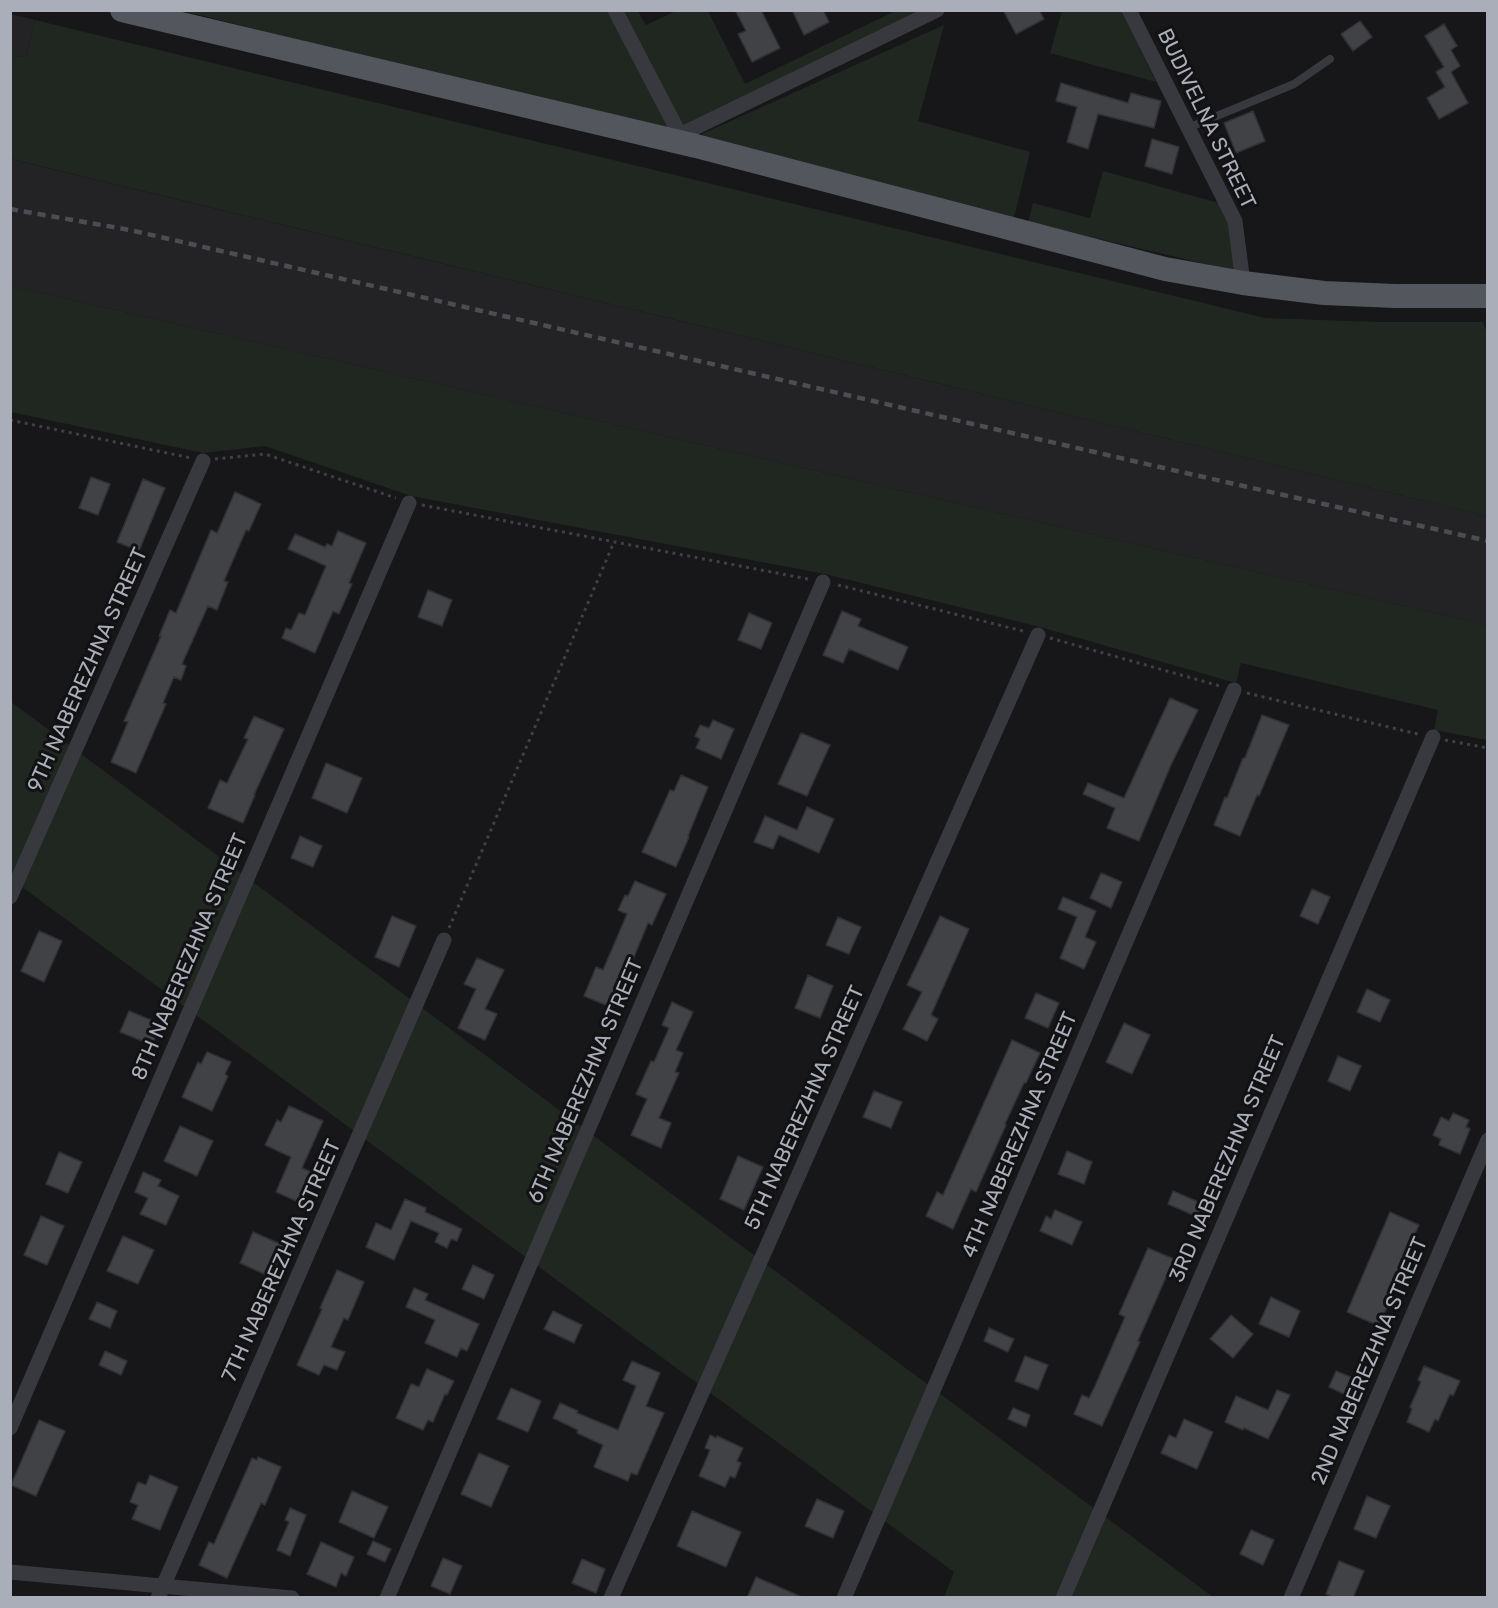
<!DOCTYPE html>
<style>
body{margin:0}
#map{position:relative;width:1498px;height:1608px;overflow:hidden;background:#171719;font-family:Rubik,sans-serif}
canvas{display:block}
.frame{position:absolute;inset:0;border:12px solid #aaaeb9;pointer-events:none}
</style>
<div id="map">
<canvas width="1498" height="1608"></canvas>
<div class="frame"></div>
</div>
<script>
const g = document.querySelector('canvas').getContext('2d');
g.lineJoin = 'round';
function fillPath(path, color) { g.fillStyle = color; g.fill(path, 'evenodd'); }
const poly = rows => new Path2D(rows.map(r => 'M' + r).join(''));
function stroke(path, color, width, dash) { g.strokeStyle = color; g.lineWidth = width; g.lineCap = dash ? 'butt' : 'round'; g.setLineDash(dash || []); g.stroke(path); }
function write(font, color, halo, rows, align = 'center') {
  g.font = font + ' Rubik,sans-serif'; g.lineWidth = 6; g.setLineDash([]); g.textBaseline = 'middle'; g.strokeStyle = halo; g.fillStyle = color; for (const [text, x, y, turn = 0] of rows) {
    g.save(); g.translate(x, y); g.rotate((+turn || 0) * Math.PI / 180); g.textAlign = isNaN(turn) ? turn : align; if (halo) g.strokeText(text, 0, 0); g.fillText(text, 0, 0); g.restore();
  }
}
const built = poly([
 [11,14,35,20,26,57,11,56],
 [10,159,1487,516,1487,625,11,286]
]);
const green = poly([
 [182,11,610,11,675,135,212,18],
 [620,11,638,11,646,25,676,11,708,11,745,84,895,11,921,11,681,127],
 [1062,11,1121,11,1156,82,1050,53],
 [35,20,1265,318,1378,322,1483,322,1488,336,1487,516,11,159,11,56,26,57],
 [944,25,918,121,1030,152,1014,218,701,144,702,134],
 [1103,171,1219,203,1228,223,1235,271,1028,222,1033,203,1090,218],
 [11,286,1487,625,1487,740,1434,730,1438,710,1241,663,1236,683,1040,627,825,574,411,496,265,446,203,453,11,412],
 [10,701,1213,1597,944,1597,954,1572,11,879]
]);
const building = poly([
 [735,10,761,10,780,48,752,62,738,34,746,31,735,10],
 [792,10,823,10,829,22,804,35,792,10],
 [1003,10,1039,10,1044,19,1016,34,1003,10],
 [1360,21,1372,37,1353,51,1341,34,1360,21],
 [1444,24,1457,46,1451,50,1460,66,1451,72,1468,103,1439,119,1427,98,1445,87,1436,72,1444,67,1425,36,1444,24],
 [1061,83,1128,103,1131,93,1161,101,1154,128,1098,114,1088,149,1067,142,1077,107,1056,101,1061,83],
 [1253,111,1265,141,1236,153,1224,123,1253,111],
 [1152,139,1179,147,1172,174,1145,166,1152,139],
 [91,477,110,484,98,515,79,508,91,477],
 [143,479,165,488,139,551,117,542,143,479],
 [235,492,261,504,249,531,246,530,224,581,228,582,217,610,208,606,182,664,186,666,181,680,174,677,163,703,166,704,136,773,111,762,128,722,124,721,161,636,159,636,170,610,176,613,211,530,217,533,235,492],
 [338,531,366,543,349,583,352,584,339,614,333,611,315,653,282,638,286,628,291,630,299,613,305,615,326,566,288,549,295,534,325,547,327,544,332,546,338,531],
 [428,590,452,600,442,626,418,617,428,590],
 [842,611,861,619,858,626,908,647,898,670,849,649,843,663,823,655,842,611],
 [749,613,772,623,761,649,738,640,749,613],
 [1170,698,1198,710,1171,765,1139,841,1107,828,1115,808,1083,794,1088,783,1124,798,1170,698],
 [1262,715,1289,725,1259,796,1257,795,1240,836,1214,825,1225,797,1227,798,1243,758,1245,758,1262,715],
 [254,716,284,729,254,795,255,795,243,823,208,808,220,780,227,783,248,739,244,738,254,716],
 [713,720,734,729,721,759,696,748,700,739,695,736,700,725,709,728,713,720],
 [801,733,830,745,807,796,778,784,801,733],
 [326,763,362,778,347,813,312,798,326,763],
 [681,775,708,787,688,836,689,837,676,867,642,852,670,790,674,791,681,775],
 [807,807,834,819,819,853,779,835,773,849,754,842,765,816,797,830,807,807],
 [300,836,322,846,313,867,291,858,300,836],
 [1101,873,1122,882,1111,908,1090,898,1101,873],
 [635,881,666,894,652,925,648,923,613,1008,584,996,596,967,603,970,627,914,618,910,625,895,628,896,635,881],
 [1312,889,1330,897,1318,924,1300,916,1312,889],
 [1063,897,1096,911,1085,937,1096,942,1084,969,1060,958,1077,917,1058,909,1063,897],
 [392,916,416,926,399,967,375,957,392,916],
 [940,916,969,929,931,1015,938,1019,927,1041,903,1029,922,992,907,985,940,916],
 [838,917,861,927,849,954,826,945,838,917],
 [39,931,62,941,44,982,21,971,39,931],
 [477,958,504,970,485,1009,497,1014,485,1040,458,1028,476,989,464,984,477,958],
 [808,975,833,986,820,1018,795,1008,808,975],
 [1367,989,1390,1000,1380,1022,1357,1012,1367,989],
 [1036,993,1059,1003,1048,1028,1025,1018,1036,993],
 [672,1002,693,1012,676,1050,683,1053,675,1072,679,1073,659,1118,671,1123,661,1148,631,1135,647,1099,636,1094,651,1061,654,1062,669,1028,662,1025,672,1002],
 [129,1011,161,1024,152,1045,120,1032,129,1011],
 [1124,1023,1150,1035,1132,1074,1106,1062,1124,1023],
 [1012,1040,1040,1053,1026,1083,1024,1083,1005,1124,1006,1125,976,1192,971,1189,953,1229,926,1216,937,1192,943,1195,1012,1040],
 [207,1052,231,1062,225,1074,228,1076,212,1111,182,1097,198,1062,201,1064,207,1052],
 [1338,1056,1361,1066,1350,1091,1328,1081,1338,1056],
 [874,1091,902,1102,891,1128,863,1117,874,1091],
 [289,1106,323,1121,302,1168,311,1172,307,1181,312,1183,303,1204,276,1192,291,1157,265,1145,277,1120,281,1122,289,1106],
 [1453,1113,1469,1120,1466,1127,1470,1129,1460,1154,1439,1145,1441,1139,1433,1135,1441,1117,1449,1121,1453,1113],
 [180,1126,213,1141,197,1176,164,1161,180,1126],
 [1067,1151,1092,1162,1084,1184,1058,1174,1067,1151],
 [59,1152,82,1162,68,1193,46,1184,59,1152],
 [738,1156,763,1167,744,1210,720,1199,738,1156],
 [143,1172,161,1180,158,1186,179,1196,166,1225,140,1214,148,1198,135,1192,143,1172],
 [1173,1191,1208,1206,1202,1219,1168,1204,1173,1191],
 [405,1199,426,1208,425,1212,462,1229,457,1241,451,1239,447,1248,435,1242,439,1233,411,1221,394,1260,366,1247,376,1223,391,1230,405,1199],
 [1055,1210,1082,1222,1072,1245,1040,1231,1046,1216,1051,1219,1055,1210],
 [1390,1212,1419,1225,1405,1256,1407,1257,1393,1287,1395,1288,1379,1326,1347,1312,1390,1212],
 [41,1216,64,1226,47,1265,24,1255,41,1216],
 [253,1232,285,1246,271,1277,240,1263,253,1232],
 [123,1236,154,1250,138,1284,107,1271,123,1236],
 [1148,1248,1174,1259,1138,1341,1140,1342,1102,1426,1074,1414,1082,1395,1089,1398,1095,1386,1125,1317,1119,1314,1148,1248],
 [473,1265,494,1275,484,1299,462,1289,473,1265],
 [337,1270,364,1282,348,1320,344,1318,331,1347,345,1352,337,1370,324,1365,319,1375,297,1365,322,1309,320,1308,337,1270],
 [414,1288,428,1294,425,1300,479,1324,467,1351,461,1348,457,1357,425,1343,435,1320,406,1307,414,1288],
 [1271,1297,1300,1311,1289,1337,1259,1324,1271,1297],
 [97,1302,117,1311,110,1328,89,1319,97,1302],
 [553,1311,582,1325,574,1343,544,1329,553,1311],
 [1231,1315,1253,1334,1233,1358,1210,1339,1231,1315],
 [989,1328,1014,1339,1008,1352,984,1341,989,1328],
 [105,1351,127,1361,121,1375,99,1365,105,1351],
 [1025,1356,1048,1365,1038,1390,1015,1381,1025,1356],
 [632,1361,660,1373,646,1406,664,1413,637,1475,631,1473,628,1481,594,1467,603,1445,577,1433,578,1430,553,1418,560,1403,578,1411,577,1413,618,1430,636,1386,623,1380,632,1361],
 [1424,1366,1460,1381,1453,1396,1450,1394,1438,1421,1435,1419,1429,1432,1407,1422,1412,1409,1410,1407,1421,1382,1418,1380,1424,1366],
 [427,1369,454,1381,447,1395,445,1394,433,1422,428,1420,423,1430,396,1418,411,1384,419,1387,427,1369],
 [1336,1371,1365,1383,1357,1400,1329,1387,1336,1371],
 [511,1388,541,1401,528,1432,497,1419,511,1388],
 [1277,1390,1290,1395,1268,1439,1244,1428,1243,1430,1225,1422,1236,1396,1268,1410,1277,1390],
 [1013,1408,1030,1415,1026,1427,1008,1419,1013,1408],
 [1184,1419,1213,1432,1197,1469,1161,1453,1169,1435,1176,1438,1184,1419],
 [39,1420,65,1431,36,1496,11,1485,39,1420],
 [710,1435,716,1438,717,1436,743,1448,737,1461,741,1463,735,1478,730,1476,725,1487,699,1476,710,1450,705,1448,710,1435],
 [479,1453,509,1466,491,1507,461,1494,479,1453],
 [258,1457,281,1467,265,1505,261,1503,227,1578,199,1565,209,1542,214,1544,252,1458,257,1460,258,1457],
 [150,1475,178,1487,160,1530,132,1519,138,1505,130,1502,138,1482,146,1485,150,1475],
 [352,1491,388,1507,374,1538,339,1522,352,1491],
 [1367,1496,1390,1506,1376,1538,1354,1529,1367,1496],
 [817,1499,844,1511,833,1538,805,1526,817,1499],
 [290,1508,306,1515,290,1556,277,1550,289,1522,285,1520,290,1508],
 [692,1511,741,1532,726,1567,677,1546,692,1511],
 [1251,1530,1274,1540,1263,1565,1240,1554,1251,1530],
 [373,1541,391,1549,385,1562,367,1554,373,1541],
 [321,1542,354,1557,346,1576,341,1573,336,1587,307,1574,321,1542],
 [443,1558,462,1566,450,1594,431,1586,443,1558],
 [582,1559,605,1569,596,1593,572,1583,582,1559],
 [1339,1561,1364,1571,1353,1598,1335,1598,1326,1594,1339,1561],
 [756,1577,804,1598,747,1598,756,1577]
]);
const path = poly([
 [10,420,191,458],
 [215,459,265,454,396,498],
 [422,505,808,579],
 [838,585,1023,631],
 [1050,638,1220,686],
 [1247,693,1418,734],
 [1445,740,1488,748],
 [449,928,614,542]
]);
const lane = poly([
 [1188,128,1294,84,1330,59]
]);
const street = poly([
 [615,10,680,135,688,140],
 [1129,10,1235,221,1243,283],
 [680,135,937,10],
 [10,897,203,461],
 [10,1428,409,503],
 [10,1572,292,1598],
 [158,1598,444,940],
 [387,1598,823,582],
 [611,1598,1038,635],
 [844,1598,1234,690],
 [1063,1598,1433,737],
 [1291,1598,1488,1140]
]);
const primary = poly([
 [122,10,696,146,1165,269,1243,283,1324,293,1395,296,1488,296]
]);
const rail = poly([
 [10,209,130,230,1177,471,1488,541]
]);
const streetNames = [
 ["BUDIVELNA STREET",1206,119,64],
 ["9TH NABEREZHNA STREET",88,670,-66],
 ["8TH NABEREZHNA STREET",190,957,-67],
 ["6TH NABEREZHNA STREET",586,1081,-67],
 ["5TH NABEREZHNA STREET",805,1108,-66],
 ["4TH NABEREZHNA STREET",1020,1135,-67],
 ["3RD NABEREZHNA STREET",1228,1159,-67],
 ["7TH NABEREZHNA STREET",282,1261,-66],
 ["2ND NABEREZHNA STREET",1370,1361,-67]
];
fillPath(built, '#232326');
fillPath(green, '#1f2720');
fillPath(building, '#414246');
stroke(building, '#313135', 1.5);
stroke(path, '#3e4045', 3, [3, 4.5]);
stroke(lane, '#38393e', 8);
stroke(street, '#38393e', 15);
stroke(primary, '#54565d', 24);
stroke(rail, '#4b4d53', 4.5, [8, 6]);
write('21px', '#aaaeb9', '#121214', streetNames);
</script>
